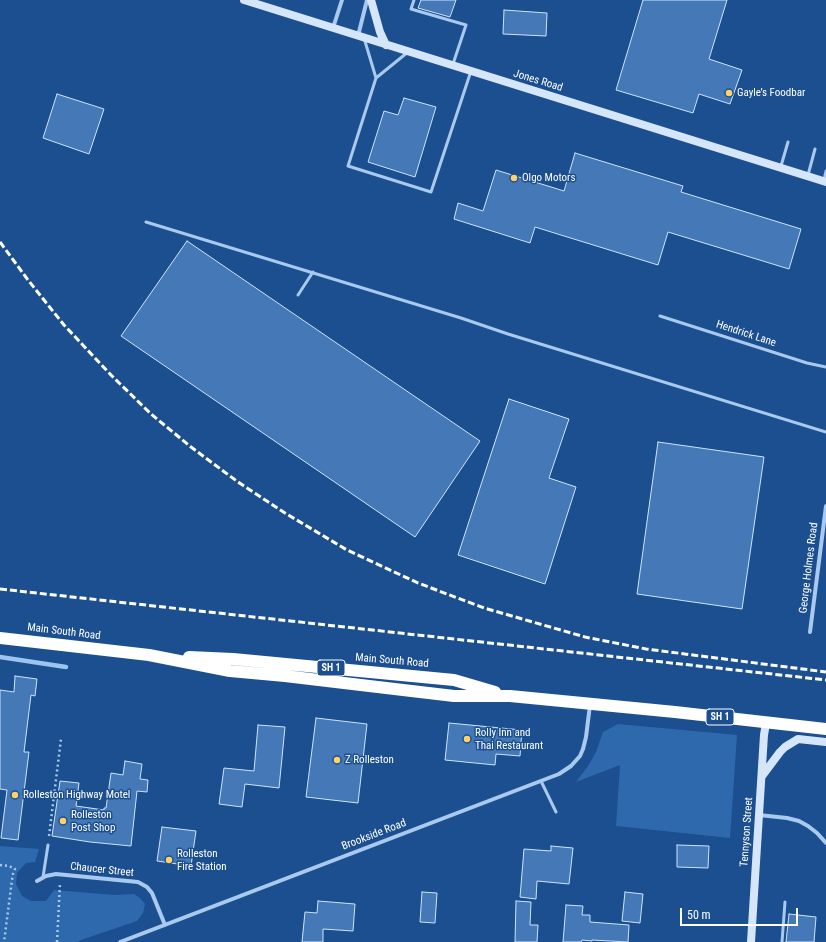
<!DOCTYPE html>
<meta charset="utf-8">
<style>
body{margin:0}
#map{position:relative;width:826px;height:942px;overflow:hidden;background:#1b4f8f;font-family:"Roboto Condensed",sans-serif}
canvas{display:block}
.scale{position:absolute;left:680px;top:908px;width:118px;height:18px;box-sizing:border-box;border:2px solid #fff;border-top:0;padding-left:5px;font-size:12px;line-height:14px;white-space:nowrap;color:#fff;-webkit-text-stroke:3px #1b4f8f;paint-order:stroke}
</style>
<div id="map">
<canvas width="826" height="942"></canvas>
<div class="scale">50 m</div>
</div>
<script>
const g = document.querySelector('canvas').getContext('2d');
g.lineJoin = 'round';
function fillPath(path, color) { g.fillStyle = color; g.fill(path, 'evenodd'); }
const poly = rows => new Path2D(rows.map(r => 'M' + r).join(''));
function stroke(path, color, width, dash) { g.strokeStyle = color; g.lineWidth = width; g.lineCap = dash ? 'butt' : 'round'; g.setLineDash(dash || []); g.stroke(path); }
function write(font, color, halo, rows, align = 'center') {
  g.font = font + ' "Roboto Condensed",sans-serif'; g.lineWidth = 3; g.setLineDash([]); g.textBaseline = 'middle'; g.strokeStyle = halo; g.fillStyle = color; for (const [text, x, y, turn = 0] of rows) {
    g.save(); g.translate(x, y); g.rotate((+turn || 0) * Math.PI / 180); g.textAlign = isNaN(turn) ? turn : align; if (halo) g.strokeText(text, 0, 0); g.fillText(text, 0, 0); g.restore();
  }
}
const green = poly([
 [618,724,737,735,730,838,616,826,620,765,576,782,588,766,596,752,603,732],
 [0,846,39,849,35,862,26,863,17,873,16,884,22,896,31,901,46,901,54,890,115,895,134,894,140,898,145,904,143,913,137,921,81,940,78,942,0,942]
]);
const stream = poly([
 [0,657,66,667]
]);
const building = poly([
 [421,0,456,0,450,17,418,8,421,0],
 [643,0,727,0,709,59,742,70,730,104,699,94,693,113,616,90,643,0],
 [504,10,547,13,546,36,503,34,504,10],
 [57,94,104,109,89,154,43,138,57,94],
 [404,98,436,107,415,177,368,162,384,111,398,115,404,98],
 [575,153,683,186,681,192,801,229,789,269,668,232,658,265,535,227,530,243,454,219,458,203,483,211,496,170,564,191,575,153],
 [187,241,480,441,415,537,121,336,187,241],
 [509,399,569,419,549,478,576,487,545,584,458,555,509,399],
 [658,442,764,457,742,609,637,594,658,442],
 [15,676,37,679,35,696,31,695,24,752,29,752,18,840,1,838,7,790,0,789,0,690,14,692,15,676],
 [316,718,367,724,358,803,306,797,316,718],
 [449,723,522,730,520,756,496,754,495,765,445,760,449,723],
 [258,725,285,727,279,788,245,784,242,807,219,804,224,768,254,771,258,725],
 [125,761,142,764,140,779,148,780,147,792,137,791,131,846,90,842,52,836,60,781,79,783,76,806,104,810,104,808,106,808,111,773,123,775,125,761],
 [162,827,196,831,191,866,157,861,162,827],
 [677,845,709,846,708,868,677,867,677,845],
 [551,846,573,848,569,884,537,881,536,899,520,897,524,849,551,851,551,846],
 [422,892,437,893,435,923,420,922,422,892],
 [625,892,643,894,640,923,622,921,625,892],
 [318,901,355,904,353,931,323,929,323,942,302,942,305,912,317,913,318,901],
 [516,901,531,902,530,925,538,925,537,942,515,942,516,901],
 [566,905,583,906,582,915,590,915,590,922,629,925,628,942,592,940,592,941,582,940,581,942,563,942,566,905],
 [789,914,816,917,814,942,786,942,789,914]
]);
const path = poly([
 [49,836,61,739],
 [0,865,9,866,15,869,13,874,12,880,4,942],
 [57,942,60,883]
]);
const lane = poly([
 [414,0,411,9,466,25,453,64],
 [364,38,376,78],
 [408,52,376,78,348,166,431,192,471,71],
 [781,166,788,142],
 [808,175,815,149],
 [824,180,826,171],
 [146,222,461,318,508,334,826,432],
 [298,295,313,272],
 [660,316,807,363,826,367],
 [541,781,556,812],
 [43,877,48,845],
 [782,942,785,902]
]);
const street = poly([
 [333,28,342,0],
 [358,36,367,0],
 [810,632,826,506],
 [759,815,787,818,799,821,808,826,817,833,826,843],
 [37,881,46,876,56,874,138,882,147,887,152,893,165,925],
 [120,942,559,774,571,766,580,756,583,749,586,737,590,705]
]);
const secondary = poly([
 [244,0,826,182],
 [371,0,380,32,386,45],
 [762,776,780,752,785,747,798,739,826,742],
 [751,942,764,735,766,723]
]);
const highway = poly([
 [0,638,149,655,230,671,285,676,403,690,454,696,510,696,675,712,826,729],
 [189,657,233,659,454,680,495,692]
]);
const rail = poly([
 [0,242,28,280,64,325,111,375,151,414,191,447,238,482,285,513,347,550,418,583,484,608,585,637,646,649,826,672],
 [0,589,826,680]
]);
const markers = [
 [729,93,4,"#ffd166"],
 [514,178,4,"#ffd166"],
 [467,739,4,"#ffd166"],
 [337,760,4,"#ffd166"],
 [15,795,4,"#ffd166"],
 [63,821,4,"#ffd166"],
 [169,860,4,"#ffd166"]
];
const shields = [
 [331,668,28],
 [720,717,28]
];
const shieldNames = [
 ["SH 1",331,668],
 ["SH 1",720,717]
];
const streetNames = [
 ["Jones Road",538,81,17],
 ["Hendrick Lane",746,334,18],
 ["George Holmes Road",809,568,-83],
 ["Main South Road",64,632,7],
 ["Main South Road",392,661,5],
 ["Tennyson Street",747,832,-86],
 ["Brookside Road",374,835,-21],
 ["Chaucer Street",102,870,6]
];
const poiNames = [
 ["Gayle’s Foodbar",737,93],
 ["Olgo Motors",522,178],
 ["Rolly Inn and",475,733],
 ["Thai Restaurant",475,746],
 ["Z Rolleston",345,760],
 ["Rolleston Highway Motel",23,795],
 ["Rolleston",71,815],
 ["Post Shop",71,828],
 ["Rolleston",177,854],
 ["Fire Station",177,867]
];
fillPath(green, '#2e69ad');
stroke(stream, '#9cc4f0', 4.5);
fillPath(building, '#4478b7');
stroke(building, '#cfe3fa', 1);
stroke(path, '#a9c9ee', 2.5, [2, 3]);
stroke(lane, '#a9c9ee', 3);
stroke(street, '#a9c9ee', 4);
stroke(secondary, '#d6e6fa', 8);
stroke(highway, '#fff', 12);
stroke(rail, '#fff', 3, [7, 3]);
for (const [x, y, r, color] of markers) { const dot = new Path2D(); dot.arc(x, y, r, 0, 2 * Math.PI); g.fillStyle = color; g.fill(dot); stroke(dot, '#1b4f8f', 1.5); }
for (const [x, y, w] of shields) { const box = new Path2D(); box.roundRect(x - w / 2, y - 8, w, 16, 3); g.fillStyle = '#1b4f8f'; g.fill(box); stroke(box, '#fff', 1); }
write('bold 10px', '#fff', null, shieldNames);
write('11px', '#fff', '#1b4f8f', streetNames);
write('11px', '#fff', '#1b4f8f', poiNames, 'left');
</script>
